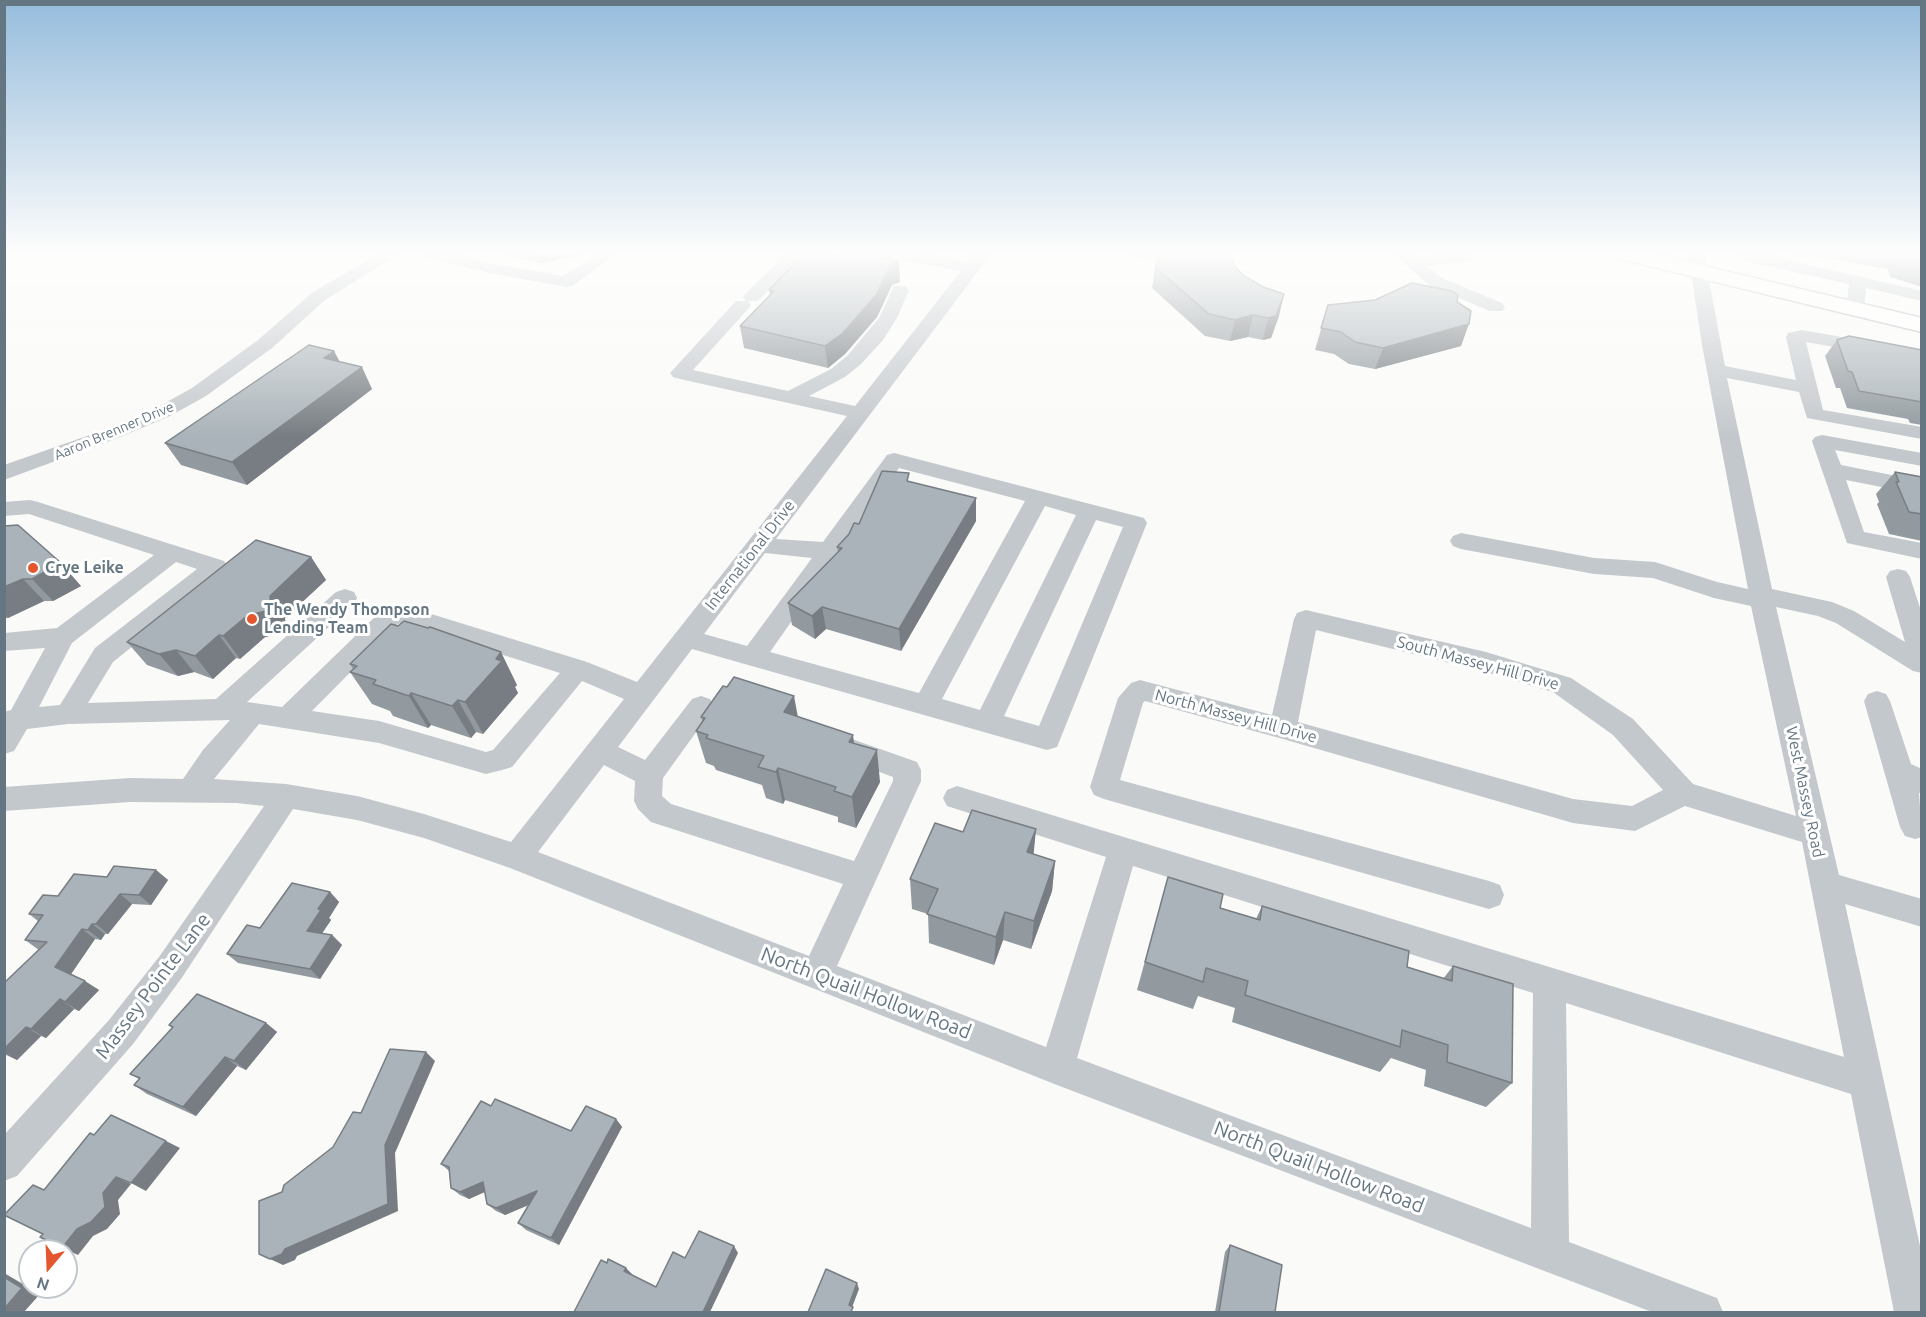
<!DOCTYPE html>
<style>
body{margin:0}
#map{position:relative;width:1926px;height:1317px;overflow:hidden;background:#fafaf8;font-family:Ubuntu,sans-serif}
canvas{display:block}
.frame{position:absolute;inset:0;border:6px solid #657683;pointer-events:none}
.north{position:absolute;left:18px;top:1239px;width:60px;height:60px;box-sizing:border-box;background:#fff;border:2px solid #c1c8cd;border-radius:50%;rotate:199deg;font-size:16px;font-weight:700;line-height:24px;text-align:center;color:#657683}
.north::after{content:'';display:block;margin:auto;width:21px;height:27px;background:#e4572e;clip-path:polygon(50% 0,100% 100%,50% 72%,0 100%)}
</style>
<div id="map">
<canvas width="1926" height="1317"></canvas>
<div class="frame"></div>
<div class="north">N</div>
</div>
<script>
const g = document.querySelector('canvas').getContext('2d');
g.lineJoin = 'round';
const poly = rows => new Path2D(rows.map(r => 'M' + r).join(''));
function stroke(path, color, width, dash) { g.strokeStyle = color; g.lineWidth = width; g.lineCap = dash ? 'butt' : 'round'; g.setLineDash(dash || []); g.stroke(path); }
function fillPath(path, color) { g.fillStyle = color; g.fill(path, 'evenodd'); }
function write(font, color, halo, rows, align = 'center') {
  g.font = font + ' Ubuntu,sans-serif'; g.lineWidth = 6; g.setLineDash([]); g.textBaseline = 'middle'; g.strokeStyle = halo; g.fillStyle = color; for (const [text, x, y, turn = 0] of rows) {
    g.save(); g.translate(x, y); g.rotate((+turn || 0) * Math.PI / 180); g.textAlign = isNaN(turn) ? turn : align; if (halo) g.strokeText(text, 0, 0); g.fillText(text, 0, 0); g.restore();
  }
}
const minor = poly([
 [380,253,401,253,325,300,272,348,206,396,170,416,118,438,4,480,4,465,104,430,156,408,192,388,258,340,313,292,380,253],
 [422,253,449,253,495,264,563,276,599,253,618,253,572,286,566,287,490,273,424,257,422,253],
 [787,253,804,253,758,301,748,301,751,305,748,309,693,370,788,391,831,369,847,356,879,318,894,286,906,286,909,290,897,318,883,340,861,364,845,377,809,396,855,406,961,271,890,258,884,257,882,253,917,253,968,262,975,253,992,253,776,539,823,542,887,455,894,453,1144,518,1147,523,1057,747,1047,750,692,649,618,747,645,760,692,699,701,696,710,699,714,706,710,713,663,778,662,796,671,804,854,861,893,781,893,777,836,756,832,748,836,740,846,737,917,762,921,770,921,781,837,966,1046,1047,1106,857,947,806,943,798,947,790,957,786,1844,1057,1802,842,1685,806,1635,831,1573,823,1283,739,1145,701,1143,703,1120,780,1489,881,1500,885,1504,895,1500,905,1489,909,1104,799,1094,795,1090,787,1118,698,1131,683,1140,680,1272,715,1294,619,1297,613,1306,610,1486,652,1571,678,1633,719,1693,784,1796,816,1751,606,1714,598,1653,578,1594,574,1461,549,1453,546,1450,541,1453,536,1461,533,1594,558,1655,562,1717,582,1748,589,1702,345,1688,253,1704,253,1725,366,1796,380,1786,337,1788,333,1802,330,1922,351,1922,363,1806,342,1823,410,1922,427,1922,439,1807,418,1799,392,1727,378,1772,589,1832,602,1854,611,1905,642,1886,577,1890,571,1898,569,1906,571,1910,577,1922,614,1922,673,1913,671,1836,623,1818,616,1776,607,1839,875,1922,899,1922,927,1845,904,1922,1255,1922,1312,1894,1312,1851,1094,1566,1003,1569,1242,1717,1298,1723,1312,1652,1312,1057,1085,510,868,424,838,357,820,293,809,181,979,133,1044,17,1176,4,1181,4,1135,109,1020,159,957,264,806,237,803,130,802,4,811,4,787,130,778,183,779,203,750,230,720,68,724,27,729,14,751,4,754,4,712,11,710,45,648,4,651,4,633,57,628,154,555,29,514,4,516,4,502,30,500,38,502,224,561,228,567,224,573,113,662,88,703,216,699,336,592,345,589,354,592,357,598,354,604,247,702,282,707,380,612,402,605,587,662,637,682,847,416,680,379,673,377,670,373,736,301,746,301,743,297,746,293,787,253],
 [899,468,1025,501,919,693,770,652,899,468],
 [1045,506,1076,515,980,710,942,699,1045,506],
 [1096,520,1123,527,1039,726,1004,716,1096,520],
 [765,553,812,558,747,646,704,634,765,553],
 [176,562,197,569,95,648,60,705,39,707,72,643,176,562],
 [402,623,560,673,493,750,486,752,379,721,312,711,398,624,402,623],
 [1316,630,1486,672,1553,692,1613,735,1663,790,1632,806,1573,799,1298,722,1316,630],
 [582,681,624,699,511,842,424,814,357,796,286,784,214,779,259,724,379,743,486,774,502,770,512,767,582,681],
 [604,765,635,781,634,801,638,809,651,822,843,884,809,956,538,852,604,765],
 [1133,866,1533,993,1531,1228,1077,1058,1133,866],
 [1126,253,1163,253,1168,257,1160,262,1128,257,1126,253],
 [1392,253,1410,253,1416,257,1475,253,1470,261,1427,266,1442,278,1502,303,1505,307,1502,311,1490,311,1430,286,1392,253],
 [1737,253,1759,253,1922,291,1922,301,1866,288,1864,309,1861,313,1849,313,1846,309,1849,284,1753,263,1739,257,1737,253],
 [1822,435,1922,453,1922,466,1835,450,1841,465,1922,481,1922,495,1846,480,1864,532,1922,543,1922,559,1847,543,1812,441,1815,437,1822,435],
 [1877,691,1886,694,1890,701,1911,764,1922,769,1922,793,1919,793,1922,837,1915,839,1905,836,1900,827,1864,701,1868,694,1877,691]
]);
const major = poly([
 [1613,253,1650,253,1922,318,1922,332,1616,258,1613,253]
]);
const wall = poly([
 [494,253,591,253,541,263],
 [1169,253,1232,253,1229,253,1234,265,1279,316,1271,338,1263,340,1248,337,1230,341,1205,336,1152,288,1155,267],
 [1780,253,1922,253,1922,287,1890,277,1888,269,1809,255,1807,257],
 [900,282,892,285,877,317,845,354,828,368,744,348,740,326,770,296,769,290],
 [1457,302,1461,346,1375,369,1349,364,1334,354,1315,350,1328,305],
 [1837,340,1922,350,1922,425,1910,423,1908,419,1847,408,1840,388,1836,388,1825,356],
 [334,351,340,362,372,389,247,485,181,465,165,443],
 [1895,472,1922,477,1922,541,1889,534,1877,504,1879,502,1876,494],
 [909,482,976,498,976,521,901,651,826,629,815,639,792,625,788,603,838,552,837,547,859,524],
 [4,526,81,586,53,601,44,601,8,618,4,618],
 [311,557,326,580,285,618,286,632,265,637,240,659,236,658,213,679,194,672,178,676,147,665,127,642],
 [350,664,517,685,515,687,518,693,483,734,476,732,471,738,431,725,428,728,393,716,390,711,372,704,350,672,353,669],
 [701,717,798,717,855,743,880,782,856,828,838,822,838,817,785,800,783,804,766,798,762,785,716,770,714,766,706,763,696,731,703,723],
 [1036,829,1033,854,1055,861,1052,891,1031,949,1003,940,994,965,929,943,928,914,912,909,910,879,963,832],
 [156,870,168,880,151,905,132,904,108,934,105,934,101,940,95,939,71,974,99,990,79,1011,74,1009,46,1038,41,1036,17,1060,4,1054,4,983,39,950,25,940,38,921,29,914,58,896,107,877],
 [1168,877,1220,908,1256,919,1262,906,1407,967,1443,979,1453,966,1512,1083,1486,1107,1424,1086,1426,1070,1391,1058,1380,1072,1232,1022,1235,1008,1198,996,1193,1009,1137,990],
 [330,892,339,902,329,918,331,920,322,933,332,935,342,945,320,979,238,963,227,954,260,928],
 [266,1023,277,1032,246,1070,237,1066,196,1116,147,1094,134,1085,139,1079,130,1074,172,1028,169,1025],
 [491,1106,571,1131,616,1119,622,1127,559,1245,526,1230,518,1223,529,1205,505,1215,496,1211,487,1204,485,1192,469,1199,460,1195,451,1188,449,1171,441,1164],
 [1230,1245,1275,1312,1215,1312,1225,1252]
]);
const shadedWall = poly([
 [538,253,591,253,541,263],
 [899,261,900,282,892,285,877,317,845,354,828,368,825,346,891,264],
 [1284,294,1279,316,1271,338,1263,340,1268,318],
 [1253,315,1248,337,1230,341,1235,320],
 [1469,324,1461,346,1375,369,1383,348],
 [334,351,345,373,324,358],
 [362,367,372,389,247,485,232,462],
 [976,498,976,521,901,651,899,629],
 [311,557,326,580,285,618,286,632,265,637,240,659,223,636,270,596],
 [61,563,81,586,53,601,32,579],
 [23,579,44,601,8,618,4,614,4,587],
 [822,607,826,629,815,639,812,616],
 [219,635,236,658,213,679,195,656],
 [176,650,194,672,178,676,159,654],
 [501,652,517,685,515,687,518,693,483,734,465,702,496,659],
 [411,693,431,725,428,728,409,696],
 [794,696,800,728,784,712],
 [458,700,476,732,471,738,452,706],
 [853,735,857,766,849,742],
 [877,750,880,782,856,828,852,797],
 [778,768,785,800,783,804,776,772],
 [1036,829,1033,860,1027,852],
 [1055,861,1052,891,1031,949,1034,921],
 [156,870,168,880,151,905,139,895],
 [330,892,339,902,329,918,331,920,317,941,307,931,318,909],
 [120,894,132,904,108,934,96,924],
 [1005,912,1003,940,994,965,996,937],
 [92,924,105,934,101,940,88,930],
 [82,929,95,939,69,977,55,967],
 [332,935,342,945,320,979,310,969],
 [85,981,99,990,79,1011,65,1002],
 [60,999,74,1009,46,1038,31,1029],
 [266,1023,277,1032,246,1070,234,1061],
 [26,1027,41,1036,17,1060,4,1053,4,1049],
 [426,1052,435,1061,395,1153,398,1211,297,1256,295,1260,283,1265,270,1259,285,1249,385,1145],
 [225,1057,237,1066,196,1116,183,1107],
 [616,1119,622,1127,559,1245,551,1238],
 [166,1141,180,1148,146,1191,131,1183],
 [116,1177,131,1184,118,1200,120,1214,107,1229,93,1236,78,1255,62,1248,103,1193],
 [483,1182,491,1189,469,1199,460,1192],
 [537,1191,544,1198,505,1215,496,1208],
 [734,1246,738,1253,710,1312,703,1312],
 [626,1268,632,1274,630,1277,624,1271],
 [4,1273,40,1294,24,1312,4,1312],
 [857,1283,859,1289,851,1310,849,1305]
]);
const building = poly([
 [812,253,820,253,839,256,843,253,856,253,899,261,891,264,876,295,843,333,825,346,740,326,774,291,769,290,788,270,804,256,809,256,812,253],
 [1169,253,1228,253,1231,255,1234,265,1243,275,1263,287,1284,294,1276,316,1268,318,1253,315,1235,320,1209,314,1155,267,1161,256,1169,253],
 [1904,253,1922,253,1922,261,1905,256,1904,253],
 [1412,283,1452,291,1458,295,1457,302,1471,311,1469,324,1383,348,1355,342,1341,332,1321,328,1328,305,1375,300,1412,283],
 [1849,336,1922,350,1922,402,1859,391,1852,372,1848,371,1837,340,1849,336],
 [309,345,334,351,324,358,362,367,232,462,165,443,309,345],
 [882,471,909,473,907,481,976,498,899,629,822,607,812,616,788,603,842,548,837,547,849,534,854,523,859,524,882,471],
 [1895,472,1922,477,1922,514,1909,512,1896,482,1899,482,1895,472],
 [18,525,61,563,32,579,23,579,4,587,4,526,18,525],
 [256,540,311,557,270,596,271,610,248,615,223,636,219,635,195,656,176,650,159,654,127,642,256,540],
 [404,621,428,628,430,627,501,652,496,659,502,661,465,702,458,700,452,706,411,693,409,696,373,684,376,680,350,672,357,666,350,664,391,624,398,626,404,621],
 [734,677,794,696,784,712,853,735,849,742,877,750,852,797,834,791,836,787,778,768,776,772,758,767,764,756,706,738,708,735,696,731,705,718,701,717,723,686,727,687,734,677],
 [972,810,1036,829,1027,852,1055,861,1034,921,1005,912,996,937,927,914,938,889,910,879,935,823,963,832,972,810],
 [114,866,156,870,139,895,120,894,96,924,92,924,88,930,82,929,55,967,85,981,65,1002,60,999,31,1029,26,1027,4,1049,4,983,47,942,25,940,43,915,29,914,43,895,58,896,74,874,107,877,114,866],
 [1168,877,1223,894,1220,908,1260,920,1262,906,1409,951,1407,967,1452,981,1453,966,1513,984,1512,1083,1447,1062,1448,1045,1402,1030,1400,1047,1245,995,1248,981,1206,968,1203,982,1145,962,1168,877],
 [292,883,330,892,318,909,321,910,307,931,332,935,310,969,227,954,247,925,260,928,292,883],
 [197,994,266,1023,234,1061,225,1057,183,1107,134,1085,140,1078,130,1074,173,1027,169,1025,197,994],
 [390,1049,426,1052,385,1145,388,1204,285,1249,282,1254,270,1259,259,1254,259,1201,282,1192,284,1185,333,1147,353,1112,361,1113,390,1049],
 [495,1099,571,1131,586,1106,616,1119,551,1238,518,1223,537,1191,496,1208,487,1204,483,1182,460,1192,451,1188,449,1167,441,1164,481,1101,491,1106,495,1099],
 [111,1115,166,1141,131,1183,116,1177,103,1193,105,1207,91,1222,77,1229,62,1248,40,1237,43,1234,4,1215,33,1185,44,1190,90,1133,94,1135,111,1115],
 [699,1231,734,1246,703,1312,574,1312,601,1260,607,1263,608,1259,626,1268,624,1271,656,1287,673,1252,685,1258,699,1231],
 [1230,1245,1282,1265,1275,1312,1219,1312,1230,1245],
 [826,1269,857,1283,849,1305,853,1307,851,1312,808,1312,826,1269],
 [4,1277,22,1288,4,1309,4,1277]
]);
const markers = [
 [33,568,6,"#e4572e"],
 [252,619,6,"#e4572e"]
];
const farStreetnames = [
 ["Aaron Brenner Drive",114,431,-23]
];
const streetNames = [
 ["International Drive",750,555,-52],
 ["South Massey Hill Drive",1478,663,15],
 ["North Massey Hill Drive",1236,716,15],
 ["West Massey Road",1805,792,78]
];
const poiNames = [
 ["Crye Leike",45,568],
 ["The Wendy Thompson",264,610],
 ["Lending Team",264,628]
];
const nearStreetnames = [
 ["Massey Pointe Lane",153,986,-53],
 ["North Quail Hollow Road",866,993,21],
 ["North Quail Hollow Road",1319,1167,21]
];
stroke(major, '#b5babe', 3);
fillPath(minor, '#c3c8cc');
fillPath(major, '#fff');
fillPath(wall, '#929a9f');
fillPath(shadedWall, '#777d82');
fillPath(building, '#aab3b9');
stroke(building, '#777d82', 1.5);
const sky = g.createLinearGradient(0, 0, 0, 437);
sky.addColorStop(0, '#96bcdc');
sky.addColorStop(0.58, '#fdfdfc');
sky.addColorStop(1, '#fdfdfc00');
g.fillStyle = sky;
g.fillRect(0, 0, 1926, 437);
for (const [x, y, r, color] of markers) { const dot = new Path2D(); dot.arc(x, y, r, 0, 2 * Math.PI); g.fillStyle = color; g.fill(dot); stroke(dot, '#fff', 2); }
write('14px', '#657683', '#fff', farStreetnames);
write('16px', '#657683', '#fff', streetNames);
write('bold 16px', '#657683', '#fff', poiNames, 'left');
write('20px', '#657683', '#fff', nearStreetnames);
</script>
